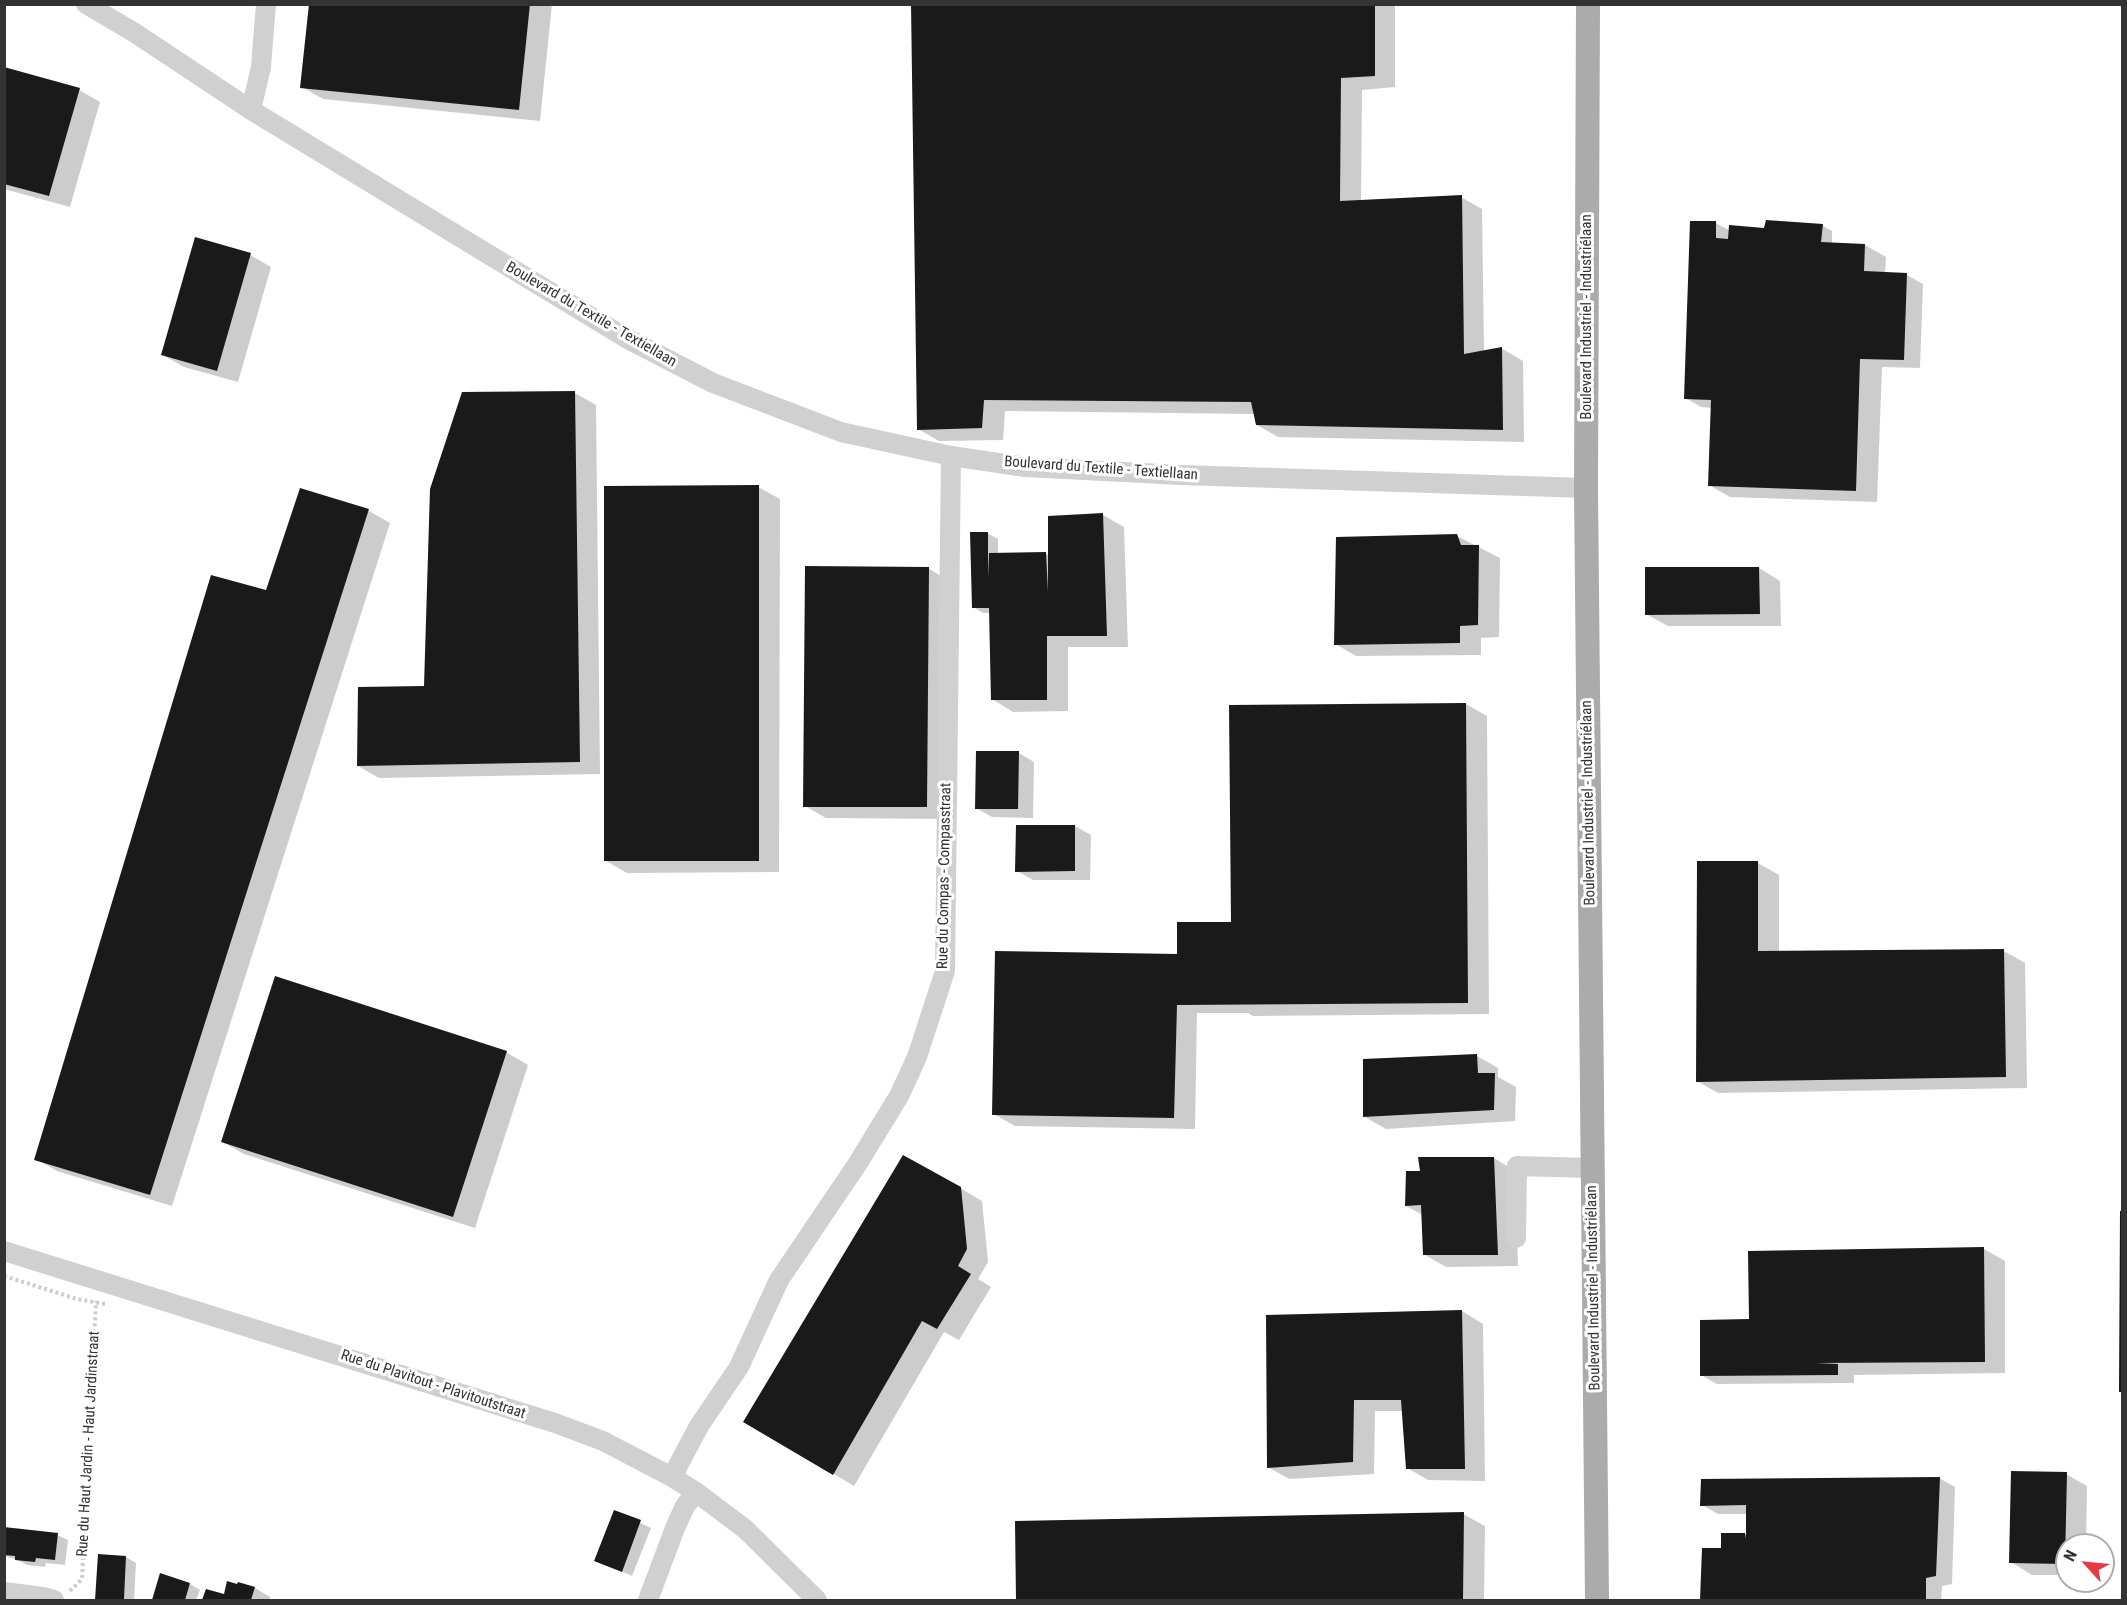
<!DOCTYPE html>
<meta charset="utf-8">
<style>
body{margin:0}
#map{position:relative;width:2127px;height:1605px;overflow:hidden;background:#fff;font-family:"Roboto Condensed",sans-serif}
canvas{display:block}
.frame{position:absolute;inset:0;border:6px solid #333;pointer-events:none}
.north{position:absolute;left:2055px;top:1533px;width:60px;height:60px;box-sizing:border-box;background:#fff;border:2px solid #adadad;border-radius:50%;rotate:297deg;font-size:16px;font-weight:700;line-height:24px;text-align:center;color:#333}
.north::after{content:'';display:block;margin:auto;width:21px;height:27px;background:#e63946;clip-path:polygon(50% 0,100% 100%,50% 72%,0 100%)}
</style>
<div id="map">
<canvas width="2127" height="1605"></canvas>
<div class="frame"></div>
<div class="north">N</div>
</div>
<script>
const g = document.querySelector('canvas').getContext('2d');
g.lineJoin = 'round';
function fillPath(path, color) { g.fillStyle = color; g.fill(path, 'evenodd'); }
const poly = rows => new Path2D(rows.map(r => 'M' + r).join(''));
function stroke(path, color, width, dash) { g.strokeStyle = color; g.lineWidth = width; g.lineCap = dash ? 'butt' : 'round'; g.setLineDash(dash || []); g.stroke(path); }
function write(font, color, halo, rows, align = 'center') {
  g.font = font + ' "Roboto Condensed",sans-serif'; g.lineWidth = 6; g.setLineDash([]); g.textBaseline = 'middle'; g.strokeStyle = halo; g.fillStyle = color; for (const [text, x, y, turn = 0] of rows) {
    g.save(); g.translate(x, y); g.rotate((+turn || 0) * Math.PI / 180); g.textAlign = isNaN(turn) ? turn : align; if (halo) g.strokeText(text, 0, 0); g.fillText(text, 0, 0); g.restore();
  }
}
const shadow = poly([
 [311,4,552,4,540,121,323,99,302,87],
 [913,4,1395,4,1395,87,1362,90,1361,202,1461,197,1482,209,1484,351,1501,348,1523,361,1524,442,1278,437,1257,425,1255,414,1005,411,1003,440,939,441,918,429],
 [4,69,79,90,100,102,70,207,4,189],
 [1691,222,1716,223,1730,231,1822,225,1832,231,1832,244,1865,245,1886,257,1885,274,1907,275,1923,284,1920,368,1882,367,1877,502,1730,497,1709,485,1712,408,1701,407,1686,398],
 [250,255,271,267,238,382,184,367,163,355],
 [575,393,596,405,600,774,379,778,358,766,425,687],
 [758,487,780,499,779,872,627,873,606,861],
 [301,490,369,511,390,523,172,1206,57,1171,36,1159,267,592],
 [1103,515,1124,527,1128,647,1068,647,1068,711,1013,712,992,699,991,613,983,613,973,607,987,533,998,539,998,554,1046,554,1049,555,1049,518],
 [1457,536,1500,558,1499,637,1481,638,1481,655,1356,656,1335,644],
 [928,568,949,581,948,819,826,818,805,806],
 [1759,568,1780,581,1781,626,1668,626,1646,614,1646,569],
 [1466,704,1487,716,1489,1014,1253,1016,1248,1013,1197,1013,1195,1129,1015,1126,994,1114,1232,923],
 [1019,753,1034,762,1033,818,992,817,976,808],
 [1075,826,1091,835,1090,880,1033,880,1017,871,1017,827],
 [1758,863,1779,875,1779,952,2004,951,2025,963,2027,1088,1718,1093,1697,1081],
 [506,1052,528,1065,475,1228,244,1154,223,1142],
 [1477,1056,1498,1068,1498,1077,1516,1087,1515,1121,1386,1129,1365,1117],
 [1494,1158,1515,1171,1518,1266,1446,1267,1425,1255,1423,1215,1406,1206,1422,1173,1420,1159],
 [960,1188,982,1201,988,1262,978,1279,991,1287,959,1340,944,1332,854,1486,745,1421],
 [2122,1213,2122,1392,2120,1391],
 [1984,1249,2005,1261,2005,1373,1854,1375,1854,1383,1717,1384,1701,1375,1750,1321],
 [1462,1311,1483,1324,1485,1481,1428,1480,1407,1468,1404,1411,1375,1411,1374,1474,1289,1479,1268,1467],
 [2066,1474,2087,1486,2086,1545,2067,1545,2067,1575,2032,1575,2011,1562],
 [1939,1478,1955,1487,1952,1584,1942,1586,1941,1600,1702,1600,1703,1549,1722,1550,1744,1534,1747,1536,1747,1514,1718,1514,1702,1505],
 [615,1511,651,1528,632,1576,596,1560],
 [1463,1514,1485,1526,1484,1600,1018,1600,1017,1523],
 [4,1528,57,1535,68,1540,65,1565,46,1563,45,1567,27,1565,18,1560,4,1556],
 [99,1556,126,1557,136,1563,134,1600,96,1600],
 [161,1575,190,1584,200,1590,196,1600,153,1599],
 [239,1584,255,1588,270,1597,270,1600,204,1600,207,1591,225,1596]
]);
const building = poly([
 [309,4,530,4,519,110,300,88],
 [911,4,1375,4,1375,76,1341,78,1340,201,1462,195,1464,354,1502,347,1503,430,1256,425,1251,402,984,400,982,428,917,430],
 [4,67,80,88,49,196,4,184],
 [1766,220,1823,224,1821,242,1865,244,1864,271,1907,273,1904,360,1860,359,1856,491,1708,486,1711,400,1684,399,1690,221,1716,221,1716,238,1728,239,1729,225,1764,228],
 [195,237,251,253,217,371,161,355],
 [575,391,580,762,357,766,358,687,424,686,430,489,462,392],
 [759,485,759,861,604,861,604,486],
 [300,488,369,509,150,1195,34,1160,211,575,266,590],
 [1103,513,1107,636,1047,636,1047,700,991,700,989,608,972,608,970,532,988,532,988,578,989,553,1046,552,1048,592,1048,516],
 [1457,534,1461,545,1479,545,1478,625,1460,626,1460,643,1334,645,1336,537],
 [805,566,929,567,927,807,803,807],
 [1645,567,1759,567,1760,614,1645,615],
 [1466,703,1468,1003,1177,1005,1174,1118,992,1115,995,951,1177,954,1177,922,1231,922,1229,705],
 [976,751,1019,751,1018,809,975,809],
 [1016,825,1075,825,1075,871,1015,872],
 [1697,861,1758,861,1758,951,2004,949,2006,1077,1696,1082],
 [275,976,507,1051,453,1217,221,1142],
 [1477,1054,1478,1073,1495,1073,1494,1110,1363,1117,1363,1059],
 [903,1155,961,1187,967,1249,958,1266,971,1274,937,1329,922,1321,833,1475,743,1422],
 [1418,1157,1494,1157,1498,1255,1423,1255,1421,1205,1405,1206,1406,1171,1420,1171],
 [2120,1211,2122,1211,2122,1392,2119,1392],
 [1984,1247,1985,1362,1816,1363,1838,1364,1838,1375,1700,1376,1700,1320,1749,1319,1748,1251],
 [1462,1310,1465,1469,1406,1469,1401,1400,1354,1400,1353,1462,1267,1468,1266,1315],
 [2011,1471,2067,1472,2065,1564,2009,1563],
 [1940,1477,1936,1576,1926,1578,1926,1600,1700,1600,1702,1548,1721,1548,1721,1533,1745,1533,1746,1539,1746,1505,1700,1506,1701,1479],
 [614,1510,641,1520,622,1572,594,1561],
 [1464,1512,1463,1600,1016,1600,1015,1521],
 [4,1527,58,1533,55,1560,36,1558,35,1562,15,1560,15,1556,4,1555],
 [98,1554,126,1556,124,1599,95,1600],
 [160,1573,190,1583,185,1600,152,1600],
 [227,1581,237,1584,238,1582,255,1587,251,1600,202,1600,206,1589,224,1594]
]);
const path = poly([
 [4,1276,77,1299,105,1304],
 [70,1591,82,1579,96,1301]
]);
const minor = poly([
 [86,4,135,33,251,110,626,338,713,383,841,432,951,456,1025,467,1181,475,1586,488],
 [251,110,261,67,266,4],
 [1516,1238,1517,1166,1592,1168],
 [4,1251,555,1423,603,1441,672,1477,696,1492,745,1529,817,1600],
 [672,1477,699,1426,739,1367,779,1280,858,1163,899,1096,917,1057,945,971,951,456],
 [4,1592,43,1597,54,1600],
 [648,1600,675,1528,685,1506,696,1492]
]);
const major = poly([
 [1588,4,1586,488,1597,1600]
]);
const streetNames = [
 ["Boulevard du Textile - Textiellaan",591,315,30],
 ["Boulevard Industriel - Industriélaan",1587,317,-90],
 ["Boulevard du Textile - Textiellaan",1101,469,4],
 ["Boulevard Industriel - Industriélaan",1589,803,-91],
 ["Rue du Compas - Compasstraat",945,876,-89],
 ["Boulevard Industriel - Industriélaan",1594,1288,-91],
 ["Rue du Plavitout - Plavitoutstraat",433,1385,18],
 ["Rue du Haut Jardin - Haut Jardinstraat",89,1444,-87]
];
fillPath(shadow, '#0003');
fillPath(building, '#1a1a1a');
stroke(path, '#cdcdcd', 4, [3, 3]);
stroke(minor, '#d0d0d0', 20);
stroke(major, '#ababab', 24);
write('15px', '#333', '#fff', streetNames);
</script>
